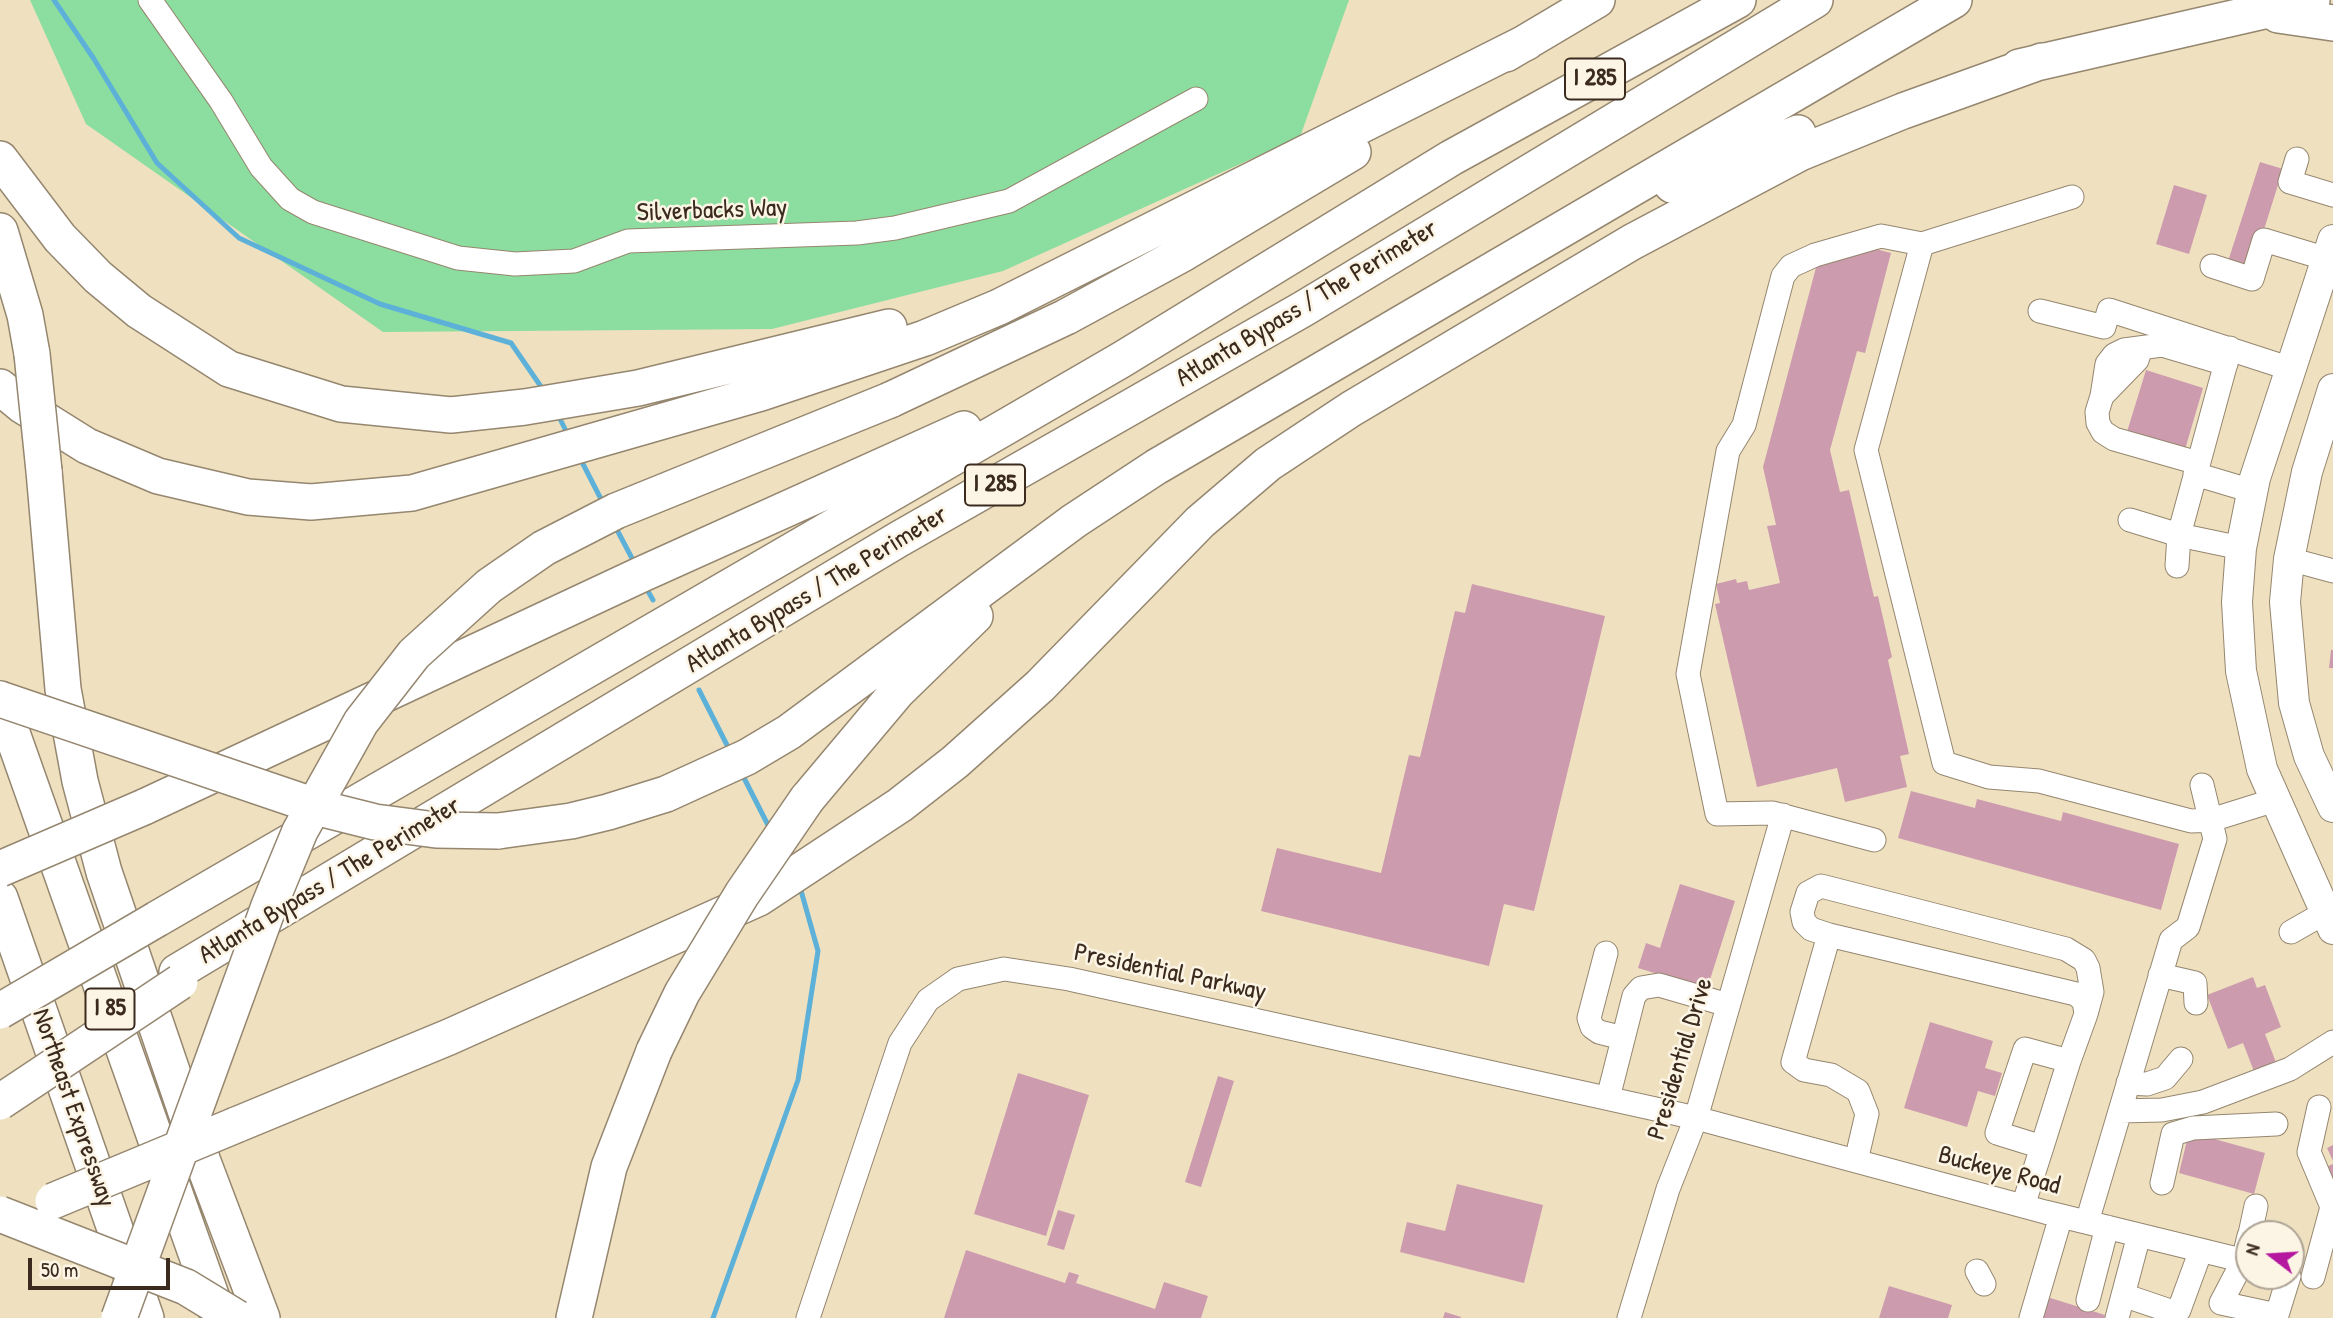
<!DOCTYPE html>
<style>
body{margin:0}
#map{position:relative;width:2333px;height:1318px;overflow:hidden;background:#efe1c0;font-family:"Patrick Hand",sans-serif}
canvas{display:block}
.north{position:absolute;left:2235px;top:1220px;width:70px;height:70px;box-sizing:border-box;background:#fcf5e5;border:2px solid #afa495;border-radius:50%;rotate:287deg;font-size:19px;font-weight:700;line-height:28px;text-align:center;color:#3b2a1e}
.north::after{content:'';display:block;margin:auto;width:24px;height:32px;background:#b5179e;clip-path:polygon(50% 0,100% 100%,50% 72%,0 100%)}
.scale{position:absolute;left:28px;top:1258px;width:142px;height:32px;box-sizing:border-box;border:4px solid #3b2a1e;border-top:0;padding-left:9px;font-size:21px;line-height:24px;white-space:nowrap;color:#3b2a1e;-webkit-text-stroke:5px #fcf5e5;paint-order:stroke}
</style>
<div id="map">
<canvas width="2333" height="1318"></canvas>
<div class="north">N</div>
<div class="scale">50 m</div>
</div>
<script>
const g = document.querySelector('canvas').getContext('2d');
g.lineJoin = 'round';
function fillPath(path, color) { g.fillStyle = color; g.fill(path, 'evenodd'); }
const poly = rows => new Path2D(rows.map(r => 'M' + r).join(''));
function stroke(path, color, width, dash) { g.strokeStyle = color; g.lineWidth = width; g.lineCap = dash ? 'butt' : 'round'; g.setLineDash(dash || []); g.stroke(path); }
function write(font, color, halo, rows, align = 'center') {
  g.font = font + ' "Patrick Hand",sans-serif'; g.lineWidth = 5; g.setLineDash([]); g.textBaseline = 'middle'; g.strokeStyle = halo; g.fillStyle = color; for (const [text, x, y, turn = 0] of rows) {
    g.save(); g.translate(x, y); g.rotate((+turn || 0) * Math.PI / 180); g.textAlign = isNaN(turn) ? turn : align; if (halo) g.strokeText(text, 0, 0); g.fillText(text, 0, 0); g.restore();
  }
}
const green = poly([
 [30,0,1349,0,1300,137,1003,271,772,329,383,332,86,124]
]);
const stream = poly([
 [54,0,94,59,157,163,239,238,380,304,511,343,544,391],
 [558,415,565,429],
 [583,464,604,505],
 [615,526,635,564],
 [645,586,653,600],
 [699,690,731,753],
 [742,774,771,831],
 [713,1318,798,1080,818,951,800,887]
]);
const building = poly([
 [2260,162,2283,169,2246,287,2222,280],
 [2174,185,2207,195,2189,254,2156,244],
 [1872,248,1891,253,1865,353,1857,351,1830,450,1840,492,1849,490,1874,597,1878,596,1892,657,1888,660,1909,754,1900,756,1907,787,1845,802,1837,768,1757,787,1715,604,1720,603,1716,584,1736,579,1737,583,1747,581,1749,590,1780,583,1767,526,1776,525,1763,467,1818,260],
 [2146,370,2203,388,2184,453,2126,435],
 [1472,584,1605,616,1534,911,1504,904,1489,966,1261,911,1277,848,1381,873,1409,755,1420,757,1455,611,1465,613],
 [2331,650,2333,650,2333,668,2329,668],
 [1911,791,1975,808,1977,799,2061,821,2063,812,2179,844,2161,910,1898,838],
 [1680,884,1735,901,1707,989,1638,968,1646,943,1660,948],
 [2253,977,2257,988,2265,985,2281,1027,2265,1034,2279,1070,2257,1079,2243,1043,2228,1049,2207,995],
 [1930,1022,1993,1041,1985,1068,2002,1073,1995,1096,1978,1091,1967,1127,1904,1108],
 [1018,1073,1089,1095,1046,1236,974,1214],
 [1218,1076,1234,1081,1201,1187,1185,1182],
 [2189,1132,2265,1153,2254,1194,2179,1173],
 [2333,1145,2333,1161,2327,1148],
 [2333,1164,2333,1187,2318,1170],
 [1457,1184,1543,1205,1524,1283,1400,1252,1407,1222,1445,1231],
 [1058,1210,1075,1215,1064,1250,1047,1245],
 [966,1250,1065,1283,1069,1272,1079,1275,1076,1283,1155,1309,1164,1282,1208,1296,1201,1318,944,1318],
 [1889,1286,1952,1305,1948,1318,1879,1318],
 [2044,1296,2105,1315,2104,1318,2037,1318],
 [1445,1312,1461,1317,1461,1318,1443,1318]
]);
const minor = poly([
 [150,0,221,101,261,167,290,199,313,212,458,258,515,264,574,261,628,241,857,233,895,228,1009,201,1196,99],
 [2297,159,2290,182,2333,195],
 [1922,244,1866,450,1944,763,1989,777,2039,781,2191,821,2211,820,2275,800],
 [2212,266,2252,279,2264,240,2327,259],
 [2040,311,2104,327,2109,310,2291,369],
 [2141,348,2137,360,2102,396,2097,412,2098,423,2103,432,2114,439,2198,463],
 [2102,396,2107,364,2114,355,2124,350,2162,345,2226,364],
 [2195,474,2252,491],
 [2130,520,2179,535,2241,548],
 [2289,559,2333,571],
 [2177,566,2179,535,2230,348],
 [1874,840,1773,813,1717,814,1688,674,1728,451,1744,425,1783,276,1791,266,1815,255,1881,236,1922,244,2072,197],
 [2291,932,2326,912],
 [1829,935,1811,929,1804,922,1802,912,1808,893,1821,886,2066,949,2084,960,2088,968,2092,992,2086,1014],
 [1606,953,1589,1018,1592,1027,1599,1032,1623,1038],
 [2160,975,2195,983,2196,1003],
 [2128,1083,2147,1084,2165,1078,2181,1059],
 [1608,1098,1634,996,1641,988,1659,985,1728,1005],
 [2120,1111,2162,1110,2203,1102,2290,1069,2333,1042],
 [1856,1161,1867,1114,1858,1091,1831,1075,1804,1070,1793,1062,1829,935,2076,994,2084,1001,2086,1014,2069,1061],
 [2162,1183,2173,1134,2193,1128,2276,1124],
 [2023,1206,2042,1147,2069,1061,2025,1049,1997,1133,2042,1147],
 [2087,1222,2171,940,2188,927,2215,839,2202,785],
 [2250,1234,2256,1206],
 [2249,1236,2243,1261,2221,1303,2277,1315,2289,1276],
 [1977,1271,1984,1284],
 [2313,1277,2332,1207,2309,1152,2319,1107],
 [2123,1295,2173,1312,2179,1310,2201,1250],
 [2088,1300,2107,1227],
 [808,1318,900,1043,928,1000,958,979,1004,969,1069,979,1696,1118,2045,1212,2249,1262],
 [1629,1318,1668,1189,1696,1118,1783,815],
 [2031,1318,2061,1216],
 [2117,1318,2139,1235]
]);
const major = poly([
 [2333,240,2255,478,2241,548,2237,602,2241,671,2262,769,2333,929],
 [2333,389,2307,472,2289,559,2285,602,2294,703,2309,756,2333,807]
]);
const highway = poly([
 [2278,15,2333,23],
 [1506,54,1597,0],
 [2019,67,2312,0],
 [0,159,60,238,98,277,139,311,229,369,341,404,451,415,525,407,638,388,889,327],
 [1672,185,1798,133],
 [0,231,25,315,32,354],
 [0,387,23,406,87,446,158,476,248,497,311,502,412,493,761,393,925,338,999,307,1527,42],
 [890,400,1066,317,1184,253,1353,152],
 [44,471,63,689,80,781,104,872,203,1162,262,1318],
 [0,699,219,1318],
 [807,799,897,692,975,616],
 [144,807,640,575,964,429],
 [498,831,571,821,608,812,666,794,747,757,789,732,1074,521,1156,467,1954,0],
 [0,898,146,1318],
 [157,919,1121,360,1451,158,1738,0],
 [177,972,899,539,1303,309,1815,0],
 [236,1125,449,1037,759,898,900,805,955,762,1040,686,1200,522,1268,464,1351,409,1632,242,1800,153,1903,111,2042,61],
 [574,1318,609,1167,654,1051]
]);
const highwayBridge = poly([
 [32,354,44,471],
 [0,699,327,810,375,822,436,830,498,831],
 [0,869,144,807],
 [0,1011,157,919],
 [654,1051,682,993,742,894,807,799],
 [0,1102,180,982],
 [53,1201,236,1125],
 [0,1214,186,1287,237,1318],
 [119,1318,269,906,300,831,361,722,414,654,489,586,544,548,616,511,890,400]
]);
const shields = [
 [1595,79,60],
 [995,485,60],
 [110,1009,49]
];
const shieldNames = [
 ["I 285",1595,79],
 ["I 285",995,485],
 ["I 85",110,1009]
];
const streetNames = [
 ["Silverbacks Way",712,211,-2],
 ["Atlanta Bypass / The Perimeter",1307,304,-31],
 ["Atlanta Bypass / The Perimeter",817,590,-31],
 ["Atlanta Bypass / The Perimeter",330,881,-31],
 ["Presidential Parkway",1170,973,12],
 ["Presidential Drive",1681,1059,-73],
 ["Northeast Expressway",73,1108,71],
 ["Buckeye Road",1999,1171,15]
];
fillPath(green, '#8bde9f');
stroke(stream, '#5db1d9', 5);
fillPath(building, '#cd9bae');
stroke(minor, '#95866f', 25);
stroke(major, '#95866f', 32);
stroke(highway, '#95866f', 38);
stroke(minor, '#fff', 23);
stroke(major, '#fff', 30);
stroke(highway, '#fff', 35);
stroke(highwayBridge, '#95866f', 38, []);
stroke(highwayBridge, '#fff', 35);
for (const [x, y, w] of shields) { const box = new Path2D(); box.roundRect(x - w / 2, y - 20.5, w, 41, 5); g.fillStyle = '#fcf5e5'; g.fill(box); stroke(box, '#3b2a1e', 2); }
write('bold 24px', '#3b2a1e', null, shieldNames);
write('26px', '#3b2a1e', '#fcf5e5', streetNames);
</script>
